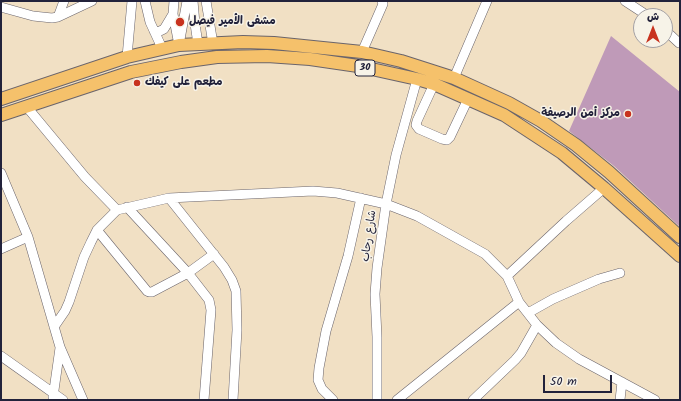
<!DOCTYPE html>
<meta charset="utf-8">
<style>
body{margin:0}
#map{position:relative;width:681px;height:401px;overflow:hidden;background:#f1e0c4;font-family:Kalam,"Playpen Sans Arabic",sans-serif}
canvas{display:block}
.frame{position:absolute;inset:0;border:2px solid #22223b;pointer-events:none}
.north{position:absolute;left:633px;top:8px;width:40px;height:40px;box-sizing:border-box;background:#f7f3e8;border:1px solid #a29fa3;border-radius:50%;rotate:0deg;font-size:11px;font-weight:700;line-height:16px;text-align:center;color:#22223b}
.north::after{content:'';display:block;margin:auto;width:14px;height:18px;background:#c8321e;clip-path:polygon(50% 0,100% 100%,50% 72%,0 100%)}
.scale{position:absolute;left:543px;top:375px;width:69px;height:18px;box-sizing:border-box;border:2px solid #22223b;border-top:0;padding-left:5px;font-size:12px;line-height:14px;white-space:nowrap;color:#22223b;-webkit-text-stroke:3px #f7f3e8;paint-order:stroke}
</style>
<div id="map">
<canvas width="681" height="401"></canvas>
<div class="frame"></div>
<div class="north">ش</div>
<div class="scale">50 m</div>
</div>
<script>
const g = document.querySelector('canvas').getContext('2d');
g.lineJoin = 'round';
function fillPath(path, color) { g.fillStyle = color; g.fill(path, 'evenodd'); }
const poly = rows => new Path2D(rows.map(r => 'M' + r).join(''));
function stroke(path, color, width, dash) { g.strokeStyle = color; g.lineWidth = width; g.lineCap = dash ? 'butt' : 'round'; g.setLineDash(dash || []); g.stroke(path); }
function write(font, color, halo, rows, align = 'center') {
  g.font = font + ' Kalam,"Playpen Sans Arabic",sans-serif'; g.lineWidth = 3; g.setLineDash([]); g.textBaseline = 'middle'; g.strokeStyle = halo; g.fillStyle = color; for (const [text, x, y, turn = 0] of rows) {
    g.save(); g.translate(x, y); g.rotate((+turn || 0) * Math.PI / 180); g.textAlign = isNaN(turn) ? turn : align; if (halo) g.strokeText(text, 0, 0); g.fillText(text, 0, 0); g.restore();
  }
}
const building = poly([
 [611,36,680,92,680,227,614,166,569,131]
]);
const minor = poly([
 [145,1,150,22,162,48],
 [174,1,173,14,178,40],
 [193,1,195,24,198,44],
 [206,1,213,44],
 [625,1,648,16],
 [1,7,33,16,52,18,58,17,92,1],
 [58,17,64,1],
 [665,30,679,43],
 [154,31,158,32,164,29,173,14],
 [179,45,187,1],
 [362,52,383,4,382,1],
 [127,57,132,1],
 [454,78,487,1],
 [434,84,417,121,416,125,419,129,442,139,447,140,450,137,468,99],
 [26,106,85,177,117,210],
 [1,173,28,237,60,347,83,400],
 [169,198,224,267,232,280,236,291,237,330,233,400],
 [127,207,188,273,209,300,211,310,204,400],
 [97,230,147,291,149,292,152,292,188,273,214,254],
 [1,249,28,237],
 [507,276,566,221,604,188],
 [528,313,553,299,599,279,620,273],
 [54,327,65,311,69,302,84,257,91,242,97,230,117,210,169,198,313,191,337,193,386,204,417,216,485,254,507,276,519,302,537,325,556,343,579,359,655,400],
 [1,356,63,400],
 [53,397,60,348],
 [333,400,322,389,318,380,319,368,326,331,348,256,361,198],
 [377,400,377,337,375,294,377,268,386,204,396,155,417,79],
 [397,400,519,302],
 [473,400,515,360,521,353,537,325],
 [620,400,622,382]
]);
const major = poly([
 [1,99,127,57,179,45,243,42,274,43,362,52,401,61,454,78,509,103,541,121,576,145,609,172,680,237],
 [1,115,131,72,181,62,217,57,267,56,310,59,358,66,417,79,434,84,504,115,562,153,604,188,680,256]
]);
const markers = [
 [180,22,5,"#c8321e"],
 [137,83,4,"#c8321e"],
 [628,114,4,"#c8321e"]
];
const shields = [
 [365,68,20]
];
const shieldNames = [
 ["30",365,68]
];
const poiNames = [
 ["مشفى الأمير فيصل",189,22],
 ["مطعم على كيفك",145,83],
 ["مركز أمن الرصيفة",620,114,"right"]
];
const streetNames = [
 ["شارع رحاب",370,236,-82]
];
fillPath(building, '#bf9ab8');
stroke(minor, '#6a646b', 10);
stroke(major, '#6a646b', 14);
stroke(minor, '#fff', 9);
stroke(major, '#f5c16b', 12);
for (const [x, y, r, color] of markers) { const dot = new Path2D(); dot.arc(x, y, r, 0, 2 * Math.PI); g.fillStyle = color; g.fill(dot); stroke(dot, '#f7f3e8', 1.5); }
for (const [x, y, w] of shields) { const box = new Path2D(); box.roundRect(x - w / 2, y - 8, w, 16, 3); g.fillStyle = '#f7f3e8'; g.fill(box); stroke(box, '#22223b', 1); }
write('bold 10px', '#22223b', null, shieldNames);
write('bold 11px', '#22223b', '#f7f3e8', poiNames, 'left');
write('11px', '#22223b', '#f7f3e8', streetNames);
</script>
